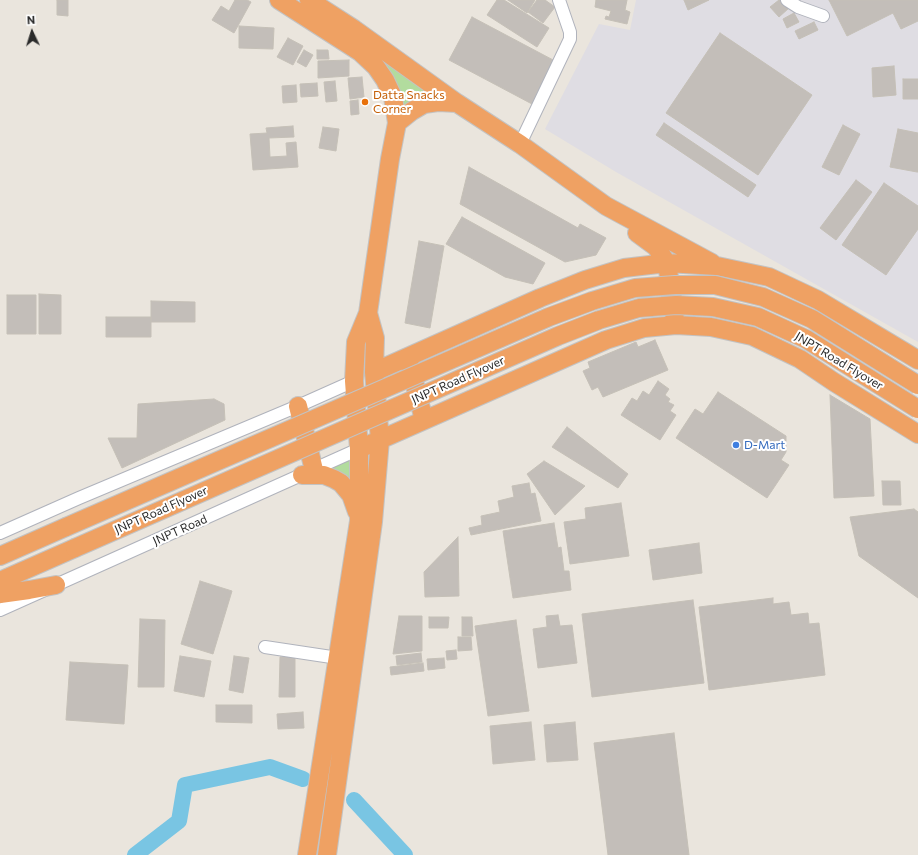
<!DOCTYPE html>
<style>
body{margin:0}
#map{position:relative;width:918px;height:855px;overflow:hidden;background:#eae5dd;font-family:Commissioner,sans-serif}
canvas{display:block}
.north{position:absolute;left:12px;top:12px;width:40px;height:40px;-webkit-text-stroke:3px #fff;paint-order:stroke;rotate:356deg;font-size:11px;font-weight:700;line-height:16px;text-align:center;color:#2a2a2a}
.north::after{content:'';display:block;margin:auto;width:14px;height:18px;background:#2a2a2a;clip-path:polygon(50% 0,100% 100%,50% 72%,0 100%)}
</style>
<div id="map">
<canvas width="918" height="855"></canvas>
<div class="north">N</div>
</div>
<script>
const g = document.querySelector('canvas').getContext('2d');
g.lineJoin = 'round';
function fillPath(path, color) { g.fillStyle = color; g.fill(path, 'evenodd'); }
const poly = rows => new Path2D(rows.map(r => 'M' + r).join(''));
function stroke(path, color, width, dash) { g.strokeStyle = color; g.lineWidth = width; g.lineCap = dash ? 'butt' : 'round'; g.setLineDash(dash || []); g.stroke(path); }
function write(font, color, halo, rows, align = 'center') {
  g.font = font + ' Commissioner,sans-serif'; g.lineWidth = 4; g.setLineDash([]); g.textBaseline = 'middle'; g.strokeStyle = halo; g.fillStyle = color; for (const [text, x, y, turn = 0] of rows) {
    g.save(); g.translate(x, y); g.rotate((+turn || 0) * Math.PI / 180); g.textAlign = isNaN(turn) ? turn : align; if (halo) g.strokeText(text, 0, 0); g.fillText(text, 0, 0); g.restore();
  }
}
const industrial = poly([
 [636,0,918,0,918,342,616,172,545,129,599,24,630,30]
]);
const green = poly([
 [381,59,435,96,405,109,399,90,391,74],
 [375,449,360,502,328,469]
]);
const river = poly([
 [354,800,405,855],
 [135,855,179,821,185,785,270,767,303,779]
]);
const building = poly([
 [57,0,68,0,68,16,57,15,57,0],
 [235,0,247,0,251,2,234,33,212,20,221,6,229,11,235,0],
 [497,0,504,0,549,28,537,47,487,15,497,0],
 [508,0,535,0,527,13,508,0],
 [537,0,545,0,555,7,543,23,528,12,537,0],
 [596,0,627,0,625,10,630,12,627,24,605,19,606,16,609,17,611,11,595,7,596,0],
 [684,0,709,0,688,10,684,0],
 [779,0,783,0,789,8,779,17,770,7,779,0],
 [829,0,918,0,918,21,901,29,893,13,847,36,829,0],
 [794,13,799,22,787,28,783,19,794,13],
 [472,17,555,61,532,104,449,60,472,17],
 [814,22,818,30,799,39,795,31,814,22],
 [239,26,274,28,273,49,239,48,239,26],
 [720,33,812,95,758,175,666,113,720,33],
 [288,38,303,46,293,65,277,57,288,38],
 [304,50,313,55,306,67,297,62,304,50],
 [317,50,328,50,329,59,317,59,317,50],
 [349,60,349,76,318,78,318,61,349,60],
 [894,66,896,95,873,97,872,68,894,66],
 [362,77,364,97,350,99,348,78,362,77],
 [903,79,918,79,918,99,903,99,903,79],
 [335,81,337,101,326,102,324,82,335,81],
 [317,83,318,96,301,97,300,84,317,83],
 [296,85,297,102,283,103,282,86,296,85],
 [358,100,359,114,351,115,350,101,358,100],
 [664,123,756,185,748,197,656,135,664,123],
 [843,125,860,134,839,175,822,167,843,125],
 [293,126,294,137,269,138,270,157,287,156,286,143,296,142,298,167,253,170,250,134,267,133,266,128,293,126],
 [323,127,339,129,336,151,319,148,323,127],
 [898,129,918,133,918,172,917,172,890,167,898,129],
 [469,167,578,228,580,224,606,238,596,255,565,262,460,204,469,167],
 [856,180,872,192,836,240,820,228,856,180],
 [884,183,918,206,918,229,886,275,842,245,884,183],
 [462,217,545,263,533,284,505,277,446,244,462,217],
 [419,241,444,246,430,328,405,323,419,241],
 [39,294,61,295,61,334,39,334,39,294],
 [7,295,36,295,36,334,7,334,7,295],
 [151,301,195,302,195,322,151,322,151,301],
 [106,317,151,317,151,337,106,337,106,317],
 [655,340,668,370,603,397,598,387,592,390,583,371,590,368,588,362,636,342,638,347,655,340],
 [658,381,669,389,665,395,670,399,668,402,674,405,670,411,676,415,660,440,621,415,632,398,637,401,643,391,649,395,658,381],
 [718,392,786,436,786,452,781,460,789,465,767,498,676,438,695,409,703,414,718,392],
 [830,395,870,419,874,496,834,498,830,395],
 [214,399,224,404,225,420,122,468,108,438,137,438,138,404,214,399],
 [567,427,628,474,618,488,552,447,567,427],
 [544,461,585,486,555,515,527,474,544,461],
 [882,481,900,481,901,505,883,505,882,481],
 [529,483,531,494,535,493,541,521,471,535,469,528,482,525,481,516,500,512,498,501,514,497,512,486,529,483],
 [621,503,629,556,570,564,564,522,586,519,585,508,621,503],
 [914,509,918,512,918,598,859,556,850,517,914,509],
 [554,523,558,548,561,547,564,571,569,571,571,590,513,598,503,531,554,523],
 [458,537,459,596,425,597,424,572,458,537],
 [699,543,702,573,653,580,649,550,699,543],
 [200,581,232,591,213,654,181,644,200,581],
 [773,598,773,604,789,602,791,615,808,613,809,624,819,623,825,675,709,690,699,607,773,598],
 [693,600,704,683,592,697,582,614,693,600],
 [558,615,560,626,572,625,577,663,538,668,533,629,547,627,546,616,558,615],
 [399,616,422,616,422,651,393,654,399,616],
 [429,617,449,617,448,628,429,628,429,617],
 [462,617,472,617,473,636,462,636,462,617],
 [140,619,165,620,164,687,138,687,140,619],
 [516,620,529,711,488,716,475,626,516,620],
 [458,637,471,637,472,650,458,651,458,637],
 [456,650,457,659,447,660,446,651,456,650],
 [421,653,422,662,397,665,396,656,421,653],
 [180,656,211,661,204,697,174,691,180,656],
 [234,656,249,658,243,693,229,690,234,656],
 [295,656,295,697,279,697,280,657,295,656],
 [444,658,445,668,428,670,427,659,444,658],
 [70,662,128,665,124,724,66,720,70,662],
 [423,663,424,671,391,675,390,667,423,663],
 [216,705,252,705,252,723,216,722,216,705],
 [303,712,304,728,278,729,277,714,303,712],
 [531,722,535,760,493,764,490,726,531,722],
 [575,722,578,760,547,762,544,725,575,722],
 [674,733,689,855,608,855,594,743,674,733]
]);
const minor = poly([
 [787,0,798,7,823,16],
 [520,144,570,39,570,32,559,0],
 [0,533,79,498,298,406,354,381],
 [0,610,359,449],
 [265,647,338,658]
]);
const highway = poly([
 [279,0,360,52,376,67,385,80,393,97,397,123,390,159,368,313,356,342,354,381,359,449,359,521,307,855],
 [309,0,354,29,457,103,520,144,606,206,712,263],
 [397,123,412,111,424,104,438,102,457,103],
 [637,233,656,247,667,263,675,320],
 [409,362,424,420],
 [374,372,540,298,585,280,624,268,667,263,717,266,769,277,818,300,918,360],
 [298,406,314,470],
 [359,449,606,340,644,328,676,325,711,327,752,336,800,359,834,382,918,434],
 [302,475,324,475,334,479,341,483,351,495,357,512],
 [0,556,66,527],
 [0,581,75,548],
 [0,594,29,590,56,585],
 [327,855,373,522,380,440,374,372,375,338,368,313]
]);
const highwayBridge = poly([
 [66,527,549,317,592,301,635,288,675,285,715,285,763,297,812,319,918,385],
 [75,548,558,336,599,320,639,308,676,305,713,307,758,317,806,339,918,409]
]);
const markers = [
 [365,102,4,"#e8710a"],
 [736,445,4,"#3f7fe0"]
];
const foodNames = [
 ["Datta Snacks",373,95],
 ["Corner",373,109]
];
const streetNames = [
 ["JNPT Road Flyover",839,361,31],
 ["JNPT Road Flyover",458,380,-24],
 ["JNPT Road Flyover",161,510,-24],
 ["JNPT Road",180,530,-24]
];
const shopNames = [
 ["D-Mart",744,445]
];
fillPath(industrial, '#dfdde3');
fillPath(green, '#b2dc9e');
stroke(river, '#79c5e3', 16);
fillPath(building, '#c3beb9');
stroke(building, '#c5c0b7', 1);
stroke(minor, '#b0b3bc', 14);
stroke(highway, '#c3c3c3', 20);
stroke(minor, '#fff', 12);
stroke(highway, '#efa163', 18);
stroke(highwayBridge, '#c3c3c3', 20, []);
stroke(highwayBridge, '#efa163', 18);
for (const [x, y, r, color] of markers) { const dot = new Path2D(); dot.arc(x, y, r, 0, 2 * Math.PI); g.fillStyle = color; g.fill(dot); stroke(dot, '#fff', 1.5); }
write('12px', '#c56008', '#fff', foodNames, 'left');
write('12px', '#2a2a2a', '#fff', streetNames);
write('12px', '#366cbe', '#fff', shopNames, 'left');
</script>
